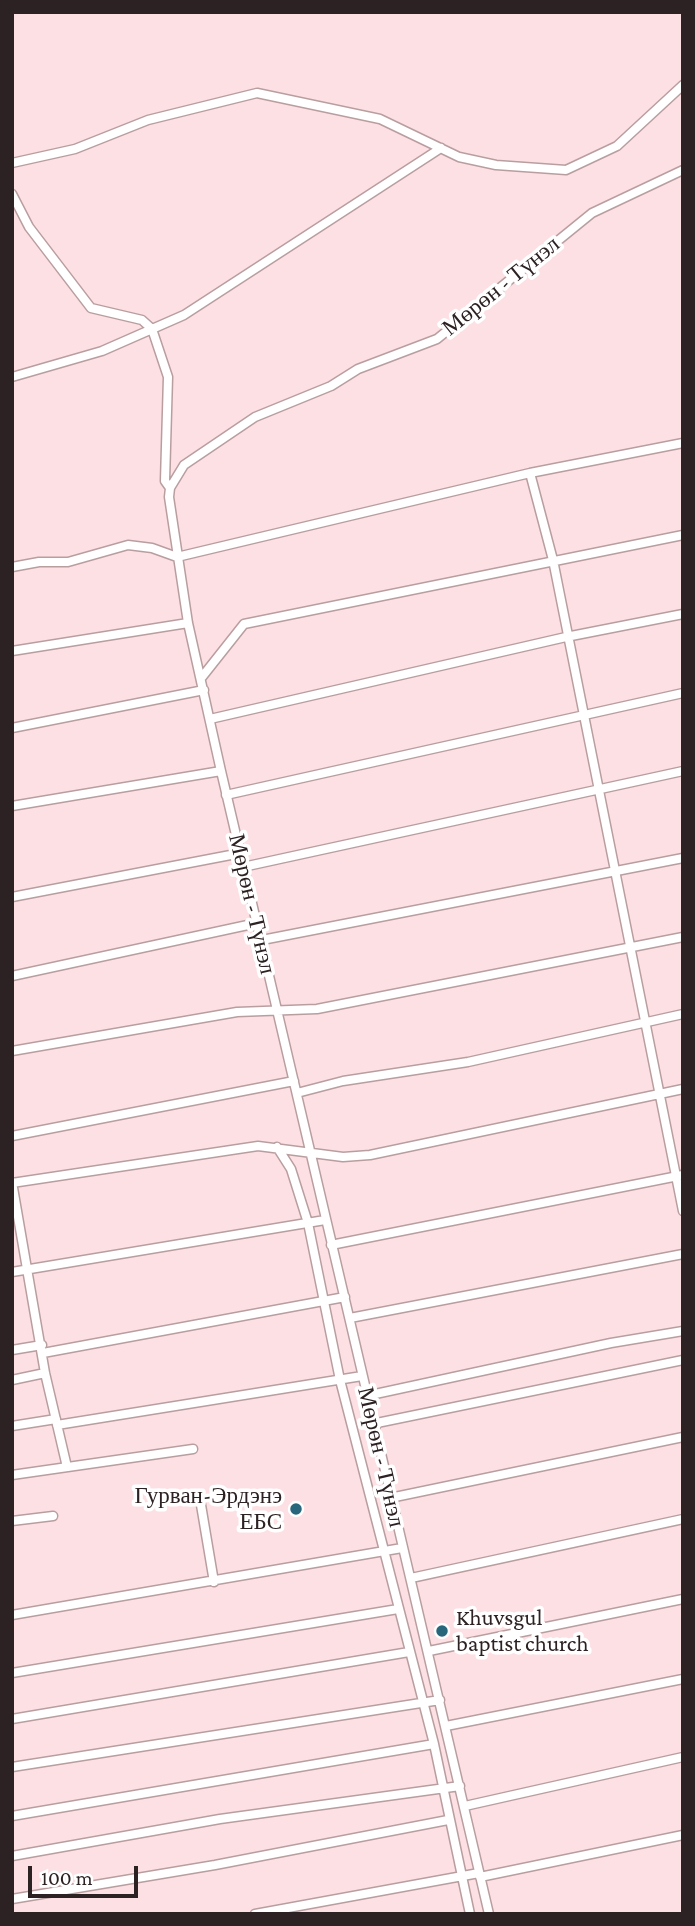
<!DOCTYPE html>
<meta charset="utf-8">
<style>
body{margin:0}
#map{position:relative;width:695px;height:1926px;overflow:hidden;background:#fde0e3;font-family:"Crimson Pro",serif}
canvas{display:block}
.frame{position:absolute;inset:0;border:14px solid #2d2223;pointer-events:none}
.scale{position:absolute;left:28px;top:1866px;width:110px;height:32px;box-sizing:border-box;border:4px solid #2d2223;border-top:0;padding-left:9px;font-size:21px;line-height:24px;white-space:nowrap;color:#2d2223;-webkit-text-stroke:5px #fff;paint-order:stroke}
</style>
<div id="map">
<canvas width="695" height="1926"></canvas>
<div class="frame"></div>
<div class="scale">100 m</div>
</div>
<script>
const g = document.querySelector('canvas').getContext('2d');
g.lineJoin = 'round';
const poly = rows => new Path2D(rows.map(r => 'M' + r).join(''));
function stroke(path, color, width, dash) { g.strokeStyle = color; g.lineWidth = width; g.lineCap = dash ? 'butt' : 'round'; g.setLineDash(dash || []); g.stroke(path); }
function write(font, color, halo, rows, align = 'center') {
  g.font = font + ' "Crimson Pro",serif'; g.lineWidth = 7; g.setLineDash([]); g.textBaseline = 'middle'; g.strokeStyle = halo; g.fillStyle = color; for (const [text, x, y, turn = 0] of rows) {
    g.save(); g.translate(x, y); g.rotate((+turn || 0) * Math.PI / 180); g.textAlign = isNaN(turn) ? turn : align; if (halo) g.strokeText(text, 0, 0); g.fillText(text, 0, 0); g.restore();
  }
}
const minor = poly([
 [12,163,75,149,148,120,257,93,380,119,459,157,496,165,566,170,617,146,683,85],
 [12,194,29,227,91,308,142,320,152,329,168,377,165,481,170,488],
 [12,377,102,351,184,315,441,148],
 [530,473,553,560,683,1211],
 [12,567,39,562,68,562,128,545,152,548,177,557,530,473,683,443],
 [12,651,188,623],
 [202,677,244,624,683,535],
 [210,719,566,637,683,614],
 [12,728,204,690],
 [226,795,683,693],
 [12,806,221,771],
 [243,867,683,771],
 [12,897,241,853],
 [262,940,683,858],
 [12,976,257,923],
 [12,1051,237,1012,317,1009,683,937],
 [297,1093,343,1081,468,1062,683,1014],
 [12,1136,294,1081],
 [277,1147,291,1169,308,1223,340,1380,434,1744,470,1914],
 [12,1182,45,1373,67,1467],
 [12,1183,258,1146,343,1157,370,1155,683,1089],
 [331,1245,683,1175],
 [12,1272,325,1220],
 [350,1318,683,1254],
 [12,1350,42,1345],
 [43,1353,345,1297],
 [12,1380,45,1373],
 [366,1396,611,1343,683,1331],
 [372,1424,683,1360],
 [57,1425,362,1376],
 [12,1426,56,1419],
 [12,1475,193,1449],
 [390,1498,683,1437],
 [200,1499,214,1582],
 [12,1521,53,1516],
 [411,1578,683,1519],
 [12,1615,402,1548],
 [429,1651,683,1599],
 [12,1673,398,1609],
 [12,1719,409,1652],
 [446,1726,683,1679],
 [12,1767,440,1700],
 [465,1806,683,1757],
 [12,1816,434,1744],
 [12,1856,220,1819,460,1786],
 [480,1877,683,1835],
 [12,1899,215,1865,448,1820],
 [255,1914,479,1873],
 [489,1914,221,771,188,623,169,497,170,488,184,465,255,417,331,386,358,369,437,339,592,213,683,170]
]);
const markers = [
 [296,1509,7,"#28667c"],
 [442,1631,7,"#28667c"]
];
const streetNames = [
 ["Мөрөн - Түнэл",501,286,-39],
 ["Мөрөн - Түнэл",252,904,77],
 ["Мөрөн - Түнэл",381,1457,77]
];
const poiNames = [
 ["Гурван-Эрдэнэ",282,1496],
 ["ЕБС",282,1522],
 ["Khuvsgul",456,1618,"left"],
 ["baptist church",456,1644,"left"]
];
stroke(minor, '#b99ea0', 11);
stroke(minor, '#fff', 8);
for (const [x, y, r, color] of markers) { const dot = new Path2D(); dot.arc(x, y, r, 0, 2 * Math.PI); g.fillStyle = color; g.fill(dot); stroke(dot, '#fff', 2.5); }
write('23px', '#2d2223', '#fff', streetNames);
write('23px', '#2d2223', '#fff', poiNames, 'right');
</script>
